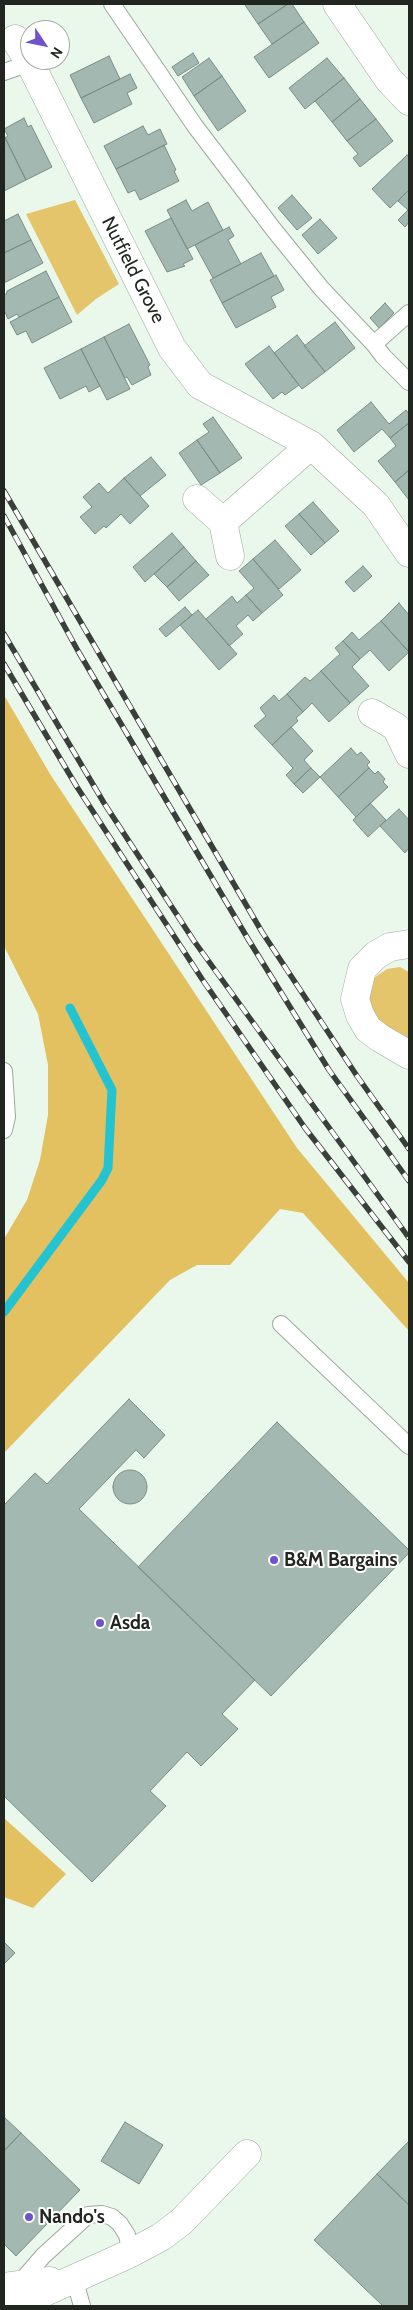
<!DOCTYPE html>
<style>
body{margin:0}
#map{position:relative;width:413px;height:2310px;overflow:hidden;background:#e9f8ea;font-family:Cabin,sans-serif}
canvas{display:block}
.frame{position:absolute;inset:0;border:5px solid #212621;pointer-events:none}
.north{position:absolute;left:20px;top:20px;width:50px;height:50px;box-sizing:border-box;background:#fff;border:1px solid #a6a8a6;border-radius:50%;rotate:124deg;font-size:14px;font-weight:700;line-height:20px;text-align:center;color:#212621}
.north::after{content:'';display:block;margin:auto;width:18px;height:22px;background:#6d52cb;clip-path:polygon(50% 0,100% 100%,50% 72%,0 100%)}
</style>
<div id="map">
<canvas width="413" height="2310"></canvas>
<div class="frame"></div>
<div class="north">N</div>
</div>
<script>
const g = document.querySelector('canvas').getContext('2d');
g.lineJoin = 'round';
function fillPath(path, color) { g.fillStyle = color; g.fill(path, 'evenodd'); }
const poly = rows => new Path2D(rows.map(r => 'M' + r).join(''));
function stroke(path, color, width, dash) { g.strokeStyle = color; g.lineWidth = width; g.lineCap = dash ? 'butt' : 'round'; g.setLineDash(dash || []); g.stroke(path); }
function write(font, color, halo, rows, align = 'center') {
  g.font = font + ' Cabin,sans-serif'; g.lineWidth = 4; g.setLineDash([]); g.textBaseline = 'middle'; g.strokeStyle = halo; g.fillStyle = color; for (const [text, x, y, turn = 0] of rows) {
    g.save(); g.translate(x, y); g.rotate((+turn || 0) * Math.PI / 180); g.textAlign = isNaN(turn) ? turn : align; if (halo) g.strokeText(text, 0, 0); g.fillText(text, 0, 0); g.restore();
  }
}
const green = poly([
 [75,200,119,284,96,299,77,315,26,214],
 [400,967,409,972,409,1044,385,1031,368,1008,371,980,387,969]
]);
const forest = poly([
 [4,695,50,774,297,1148,409,1283,409,1331,303,1213,280,1209,230,1265,197,1265,170,1280,4,1453,4,1239,27,1200,40,1160,48,1115,48,1065,38,1014,4,946],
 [4,1818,66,1874,33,1908,4,1897]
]);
const stream = poly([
 [4,1312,102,1180,108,1168,112,1090,70,1008]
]);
const building = poly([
 [246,4,288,4,258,24,245,5,246,4],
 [288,4,292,4,304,22,272,44,258,24,288,4],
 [304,22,319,43,269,78,254,57,304,22],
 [193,53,199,63,178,76,172,67,193,53],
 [109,56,120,79,81,98,70,75,109,56],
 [209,58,222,76,194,96,182,77,209,58],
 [327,58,344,78,305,109,289,88,327,58],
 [130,74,137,88,127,93,132,104,94,123,81,98,130,74],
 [222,76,246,111,218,131,194,96,222,76],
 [344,78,360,99,332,122,315,101,344,78],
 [360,99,376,119,347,141,332,122,360,99],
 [24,118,28,127,31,125,52,167,26,180,5,138,8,136,4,129,24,118],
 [376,119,393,141,360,167,353,158,358,154,347,141,376,119],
 [143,126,148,135,160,129,167,144,116,169,104,146,143,126],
 [4,135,26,180,4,191,4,135],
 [164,145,176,170,174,171,179,181,140,200,135,190,128,193,116,169,164,145],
 [407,155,409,157,409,190,390,208,372,189,407,155],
 [409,190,409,222,405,227,398,220,408,210,398,201,409,190],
 [292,195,312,218,297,230,278,208,292,195],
 [186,200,192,211,208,202,223,230,187,249,167,210,186,200],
 [18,214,31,240,4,253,4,221,18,214],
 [171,218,193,259,183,264,185,266,167,272,145,231,171,218],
 [320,219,337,238,318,254,302,235,320,219],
 [229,227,234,236,228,240,241,264,213,278,195,245,229,227],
 [31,240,43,263,4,283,4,253,31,240],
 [261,253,274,276,222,303,210,280,261,253],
 [46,271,59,297,19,317,17,314,8,319,4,310,4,295,7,293,7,291,46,271],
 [276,275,284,290,271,297,276,307,236,328,222,303,276,275],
 [59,297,72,322,32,343,26,331,17,335,10,322,59,297],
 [385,303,394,313,379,328,370,318,385,303],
 [335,322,355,348,325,372,304,346,335,322],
 [129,324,150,365,148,367,151,375,132,385,127,377,125,378,104,337,129,324],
 [297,335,325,372,302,389,274,353,297,335],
 [104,337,130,389,107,400,81,349,104,337],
 [269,346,299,385,285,395,282,392,273,399,245,364,269,346],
 [81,349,100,386,89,392,86,386,60,399,44,368,81,349],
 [371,402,389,424,406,410,409,414,409,423,390,438,382,429,354,452,337,430,371,402],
 [213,417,242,458,220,473,197,440,209,432,203,424,213,417],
 [409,423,409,470,395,482,378,461,396,446,390,438,409,423],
 [197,440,220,473,201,485,179,453,197,440],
 [151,457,166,475,140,496,124,478,151,457],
 [409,470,409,500,395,482,409,470],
 [124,478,149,506,130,524,121,514,106,528,104,526,95,534,80,517,92,507,83,497,99,483,108,493,124,478],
 [313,502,339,531,325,543,299,514,313,502],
 [299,514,325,543,311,555,285,526,299,514],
 [172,533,184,547,145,582,133,567,172,533],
 [275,540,301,570,279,589,253,559,275,540],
 [184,547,196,561,167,587,154,574,184,547],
 [253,559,283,595,262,613,246,595,254,588,239,571,253,559],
 [196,561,209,575,179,601,167,587,196,561],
 [363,566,372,576,354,592,345,582,363,566],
 [246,595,262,613,253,621,248,615,236,626,243,634,229,646,206,619,232,596,237,603,246,595],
 [399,603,409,615,409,652,381,621,399,603],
 [185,607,192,615,166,637,159,629,185,607],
 [198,610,237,654,219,670,180,625,198,610],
 [381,621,409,652,389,671,370,650,360,659,343,641,352,632,359,640,381,621],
 [343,641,360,659,352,667,369,686,350,703,321,671,340,654,335,648,343,641],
 [321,671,350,703,329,722,312,703,303,712,287,694,305,677,310,681,321,671],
 [287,694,303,712,296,718,298,721,272,745,254,726,266,716,260,708,274,695,279,701,287,694],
 [291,727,313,751,304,760,311,768,294,784,286,775,293,768,272,745,291,727],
 [351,748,357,755,361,752,370,762,367,765,369,768,338,797,320,777,351,748],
 [311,768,320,777,303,793,294,784,311,768],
 [369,768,375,774,378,771,385,779,383,782,388,787,356,817,338,797,369,768],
 [370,803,386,820,368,837,353,820,370,803],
 [399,809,409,820,409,848,405,853,380,826,399,809],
 [129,1399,165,1435,144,1458,136,1450,79,1509,255,1680,222,1714,238,1729,201,1766,187,1752,150,1791,166,1806,92,1882,4,1796,4,1505,35,1473,47,1484,129,1399],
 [277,1422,409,1550,409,1553,271,1696,138,1567,277,1422],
 '113 1487a17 17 0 1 1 34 0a17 17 0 1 1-34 0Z',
 [4,1942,15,1953,4,1964,4,1942],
 [4,2117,21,2133,4,2151,4,2117],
 [125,2122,163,2145,139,2184,101,2161,125,2122],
 [21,2133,80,2190,16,2256,4,2244,4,2151,21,2133],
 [409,2141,409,2205,377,2174,409,2141],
 [377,2174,409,2205,409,2306,383,2306,314,2240,377,2174]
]);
const lane = poly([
 [112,4,195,126,274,230,321,288,374,344,383,356,409,382],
 [4,72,30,63],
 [374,344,409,313],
 [4,1071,7,1117,4,1130],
 [281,1324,409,1446],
 [74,2278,82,2306],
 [18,2285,43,2256,88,2215,102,2214,112,2217,120,2224,127,2235,131,2253]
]);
const street = poly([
 [337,4,389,80,409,101],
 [15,39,30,63,172,348,200,385,311,445,376,505,409,553],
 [197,499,223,522,230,556],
 [223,522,311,445],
 [372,713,396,727,409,754],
 [409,944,390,947,376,955,362,969,355,999,360,1015,368,1029,380,1038,409,1055],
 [4,2287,50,2281],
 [14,2306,131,2253,161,2237,181,2222,247,2154]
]);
const rail = poly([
 [4,491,262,932,357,1076,409,1149],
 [4,516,78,651,248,939,329,1070,409,1181],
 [4,634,104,803,194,941,409,1238],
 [4,664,77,787,202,979,305,1128,409,1262]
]);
const markers = [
 [274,1560,5,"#6d52cb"],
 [100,1623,5,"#6d52cb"],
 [29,2217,5,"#6d52cb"]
];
const streetNames = [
 ["Nutfield Grove",133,270,63]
];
const poiNames = [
 ["B&M Bargains",284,1560],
 ["Asda",110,1623],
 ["Nando's",39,2217]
];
fillPath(green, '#e5c56b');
fillPath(forest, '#e3c160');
stroke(stream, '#23c3d1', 9);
fillPath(building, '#a4b8b2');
stroke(building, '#798d87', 1);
stroke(lane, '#9caa9d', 18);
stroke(street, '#9caa9d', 29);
stroke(lane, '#fff', 16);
stroke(street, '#fff', 28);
stroke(rail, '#393f39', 5.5);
stroke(rail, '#fff', 4, [11]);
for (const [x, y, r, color] of markers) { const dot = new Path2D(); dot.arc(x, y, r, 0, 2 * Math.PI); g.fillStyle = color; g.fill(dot); stroke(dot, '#fff', 2); }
write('19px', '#212621', '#fff', streetNames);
write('bold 19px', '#212621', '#fff', poiNames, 'left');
</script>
